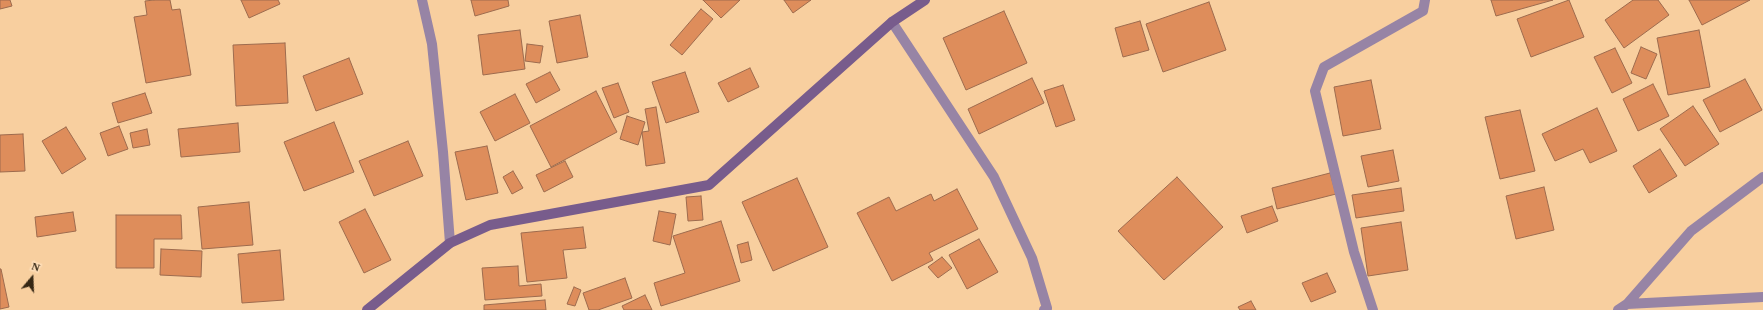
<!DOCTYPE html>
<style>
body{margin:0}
#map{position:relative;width:1763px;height:310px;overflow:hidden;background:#f8cf9f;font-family:Georgia,serif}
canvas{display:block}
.north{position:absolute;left:12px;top:258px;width:40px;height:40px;-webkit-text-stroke:3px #ffdeb8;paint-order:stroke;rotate:19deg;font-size:11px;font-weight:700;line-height:16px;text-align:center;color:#362714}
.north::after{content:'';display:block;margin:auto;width:14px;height:18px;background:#362714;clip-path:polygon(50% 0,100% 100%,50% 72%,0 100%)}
</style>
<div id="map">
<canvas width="1763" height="310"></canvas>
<div class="north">N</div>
</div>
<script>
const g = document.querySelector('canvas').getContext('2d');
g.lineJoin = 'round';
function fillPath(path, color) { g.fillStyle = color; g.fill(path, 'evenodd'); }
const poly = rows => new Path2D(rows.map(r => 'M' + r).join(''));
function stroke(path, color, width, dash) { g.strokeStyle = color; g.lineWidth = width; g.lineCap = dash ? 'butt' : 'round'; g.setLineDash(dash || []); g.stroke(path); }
const building = poly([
 [0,0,10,0,12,6,0,9,0,0],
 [154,0,170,0,172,10,180,9,191,75,146,83,134,17,147,15,145,1,154,0],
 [241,0,278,0,280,4,249,18,241,0],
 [471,0,508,0,509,6,475,16,471,0],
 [703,0,740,0,721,18,703,0],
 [784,0,811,0,793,13,784,0],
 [1491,0,1553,0,1496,16,1491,0],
 [1569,0,1584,37,1531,57,1517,19,1569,0],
 [1633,0,1658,0,1669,15,1624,48,1605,20,1633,0],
 [1689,0,1750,0,1702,25,1689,0],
 [1209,2,1226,50,1163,72,1146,24,1209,2],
 [701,9,713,19,682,55,670,45,701,9],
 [1004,11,1027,63,966,90,943,38,1004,11],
 [580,15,588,57,557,63,549,21,580,15],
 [1140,21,1149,50,1123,57,1115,28,1140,21],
 [520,30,525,69,483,75,478,35,520,30],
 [1699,30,1710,87,1668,95,1657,38,1699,30],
 [285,43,288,103,236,106,233,45,285,43],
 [527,44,543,46,540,63,525,61,527,44],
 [1641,47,1657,54,1646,79,1631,73,1641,47],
 [1615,48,1632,83,1612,93,1594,57,1615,48],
 [349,58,363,94,316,111,303,76,349,58],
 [750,68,759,87,728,102,718,83,750,68],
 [550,72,560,90,536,103,526,84,550,72],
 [685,72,699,112,666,123,652,82,685,72],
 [1032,78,1044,103,979,134,968,109,1032,78],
 [1745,79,1762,110,1720,132,1703,100,1745,79],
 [1371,80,1381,129,1343,136,1334,87,1371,80],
 [618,83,629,112,614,118,602,88,618,83],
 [1653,84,1669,116,1638,131,1623,99,1653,84],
 [1063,85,1075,120,1056,127,1044,91,1063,85],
 [596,91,617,132,551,167,530,126,596,91],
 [145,93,152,113,118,123,112,103,145,93],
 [515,94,530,123,495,141,480,112,515,94],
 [1693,106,1719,144,1685,166,1660,129,1693,106],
 [656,107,665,163,646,166,642,132,649,131,645,109,656,107],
 [1597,108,1617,151,1590,163,1583,149,1555,161,1542,134,1597,108],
 [1520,110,1535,171,1500,179,1485,117,1520,110],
 [627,116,645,122,638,145,620,139,627,116],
 [334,122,354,172,304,191,284,142,334,122],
 [238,123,240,152,181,157,178,129,238,123],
 [119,126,128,149,108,156,100,133,119,126],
 [66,127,86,159,62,174,42,141,66,127],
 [147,129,150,145,133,148,130,133,147,129],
 [23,134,25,171,0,172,0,135,23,134],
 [408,141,423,176,374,196,359,161,408,141],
 [487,146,498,193,466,200,455,152,487,146],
 [1660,149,1677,176,1649,193,1633,166,1660,149],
 [1393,150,1399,181,1368,187,1361,156,1393,150],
 [565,161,573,177,544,192,536,175,565,161],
 [513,171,523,188,512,194,503,177,513,171],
 [1330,173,1336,194,1277,209,1272,188,1330,173],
 [1177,177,1223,227,1164,280,1118,231,1177,177],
 [797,178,828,247,773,271,742,202,797,178],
 [1544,187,1554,230,1516,239,1506,196,1544,187],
 [1401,188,1404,211,1356,218,1352,195,1401,188],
 [957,189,978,229,929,253,933,260,892,281,857,213,889,197,896,211,931,194,934,201,957,189],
 [701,196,703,220,688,221,686,197,701,196],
 [249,202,253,245,202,249,198,207,249,202],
 [1272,206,1278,221,1247,233,1241,216,1272,206],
 [365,209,391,260,364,273,339,222,365,209],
 [659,211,676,214,670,245,653,241,659,211],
 [73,212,76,231,37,237,35,217,73,212],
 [116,215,181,215,182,239,154,239,154,268,116,268,116,215],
 [721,221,740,281,661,306,654,283,685,273,673,236,721,221],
 [1401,222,1408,270,1368,276,1361,228,1401,222],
 [583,227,586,248,563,250,567,278,527,282,521,233,583,227],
 [979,239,998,272,967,289,949,255,979,239],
 [748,242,752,260,741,263,737,245,748,242],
 [161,249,202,251,201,277,160,275,161,249],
 [280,250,284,300,242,303,238,254,280,250],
 [942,257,952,268,938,278,928,267,942,257],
 [518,266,519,286,541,284,542,296,485,300,482,268,518,266],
 [0,269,1,269,9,307,0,309,0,269],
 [1327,273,1336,292,1311,302,1302,283,1327,273],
 [625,278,632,298,598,310,589,310,583,293,625,278],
 [574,287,581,290,575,306,567,304,574,287],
 [645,295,652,310,624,310,622,306,645,295],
 [545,300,546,310,484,310,484,305,545,300],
 [1251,301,1256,310,1240,310,1238,307,1251,301]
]);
const minor = poly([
 [422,0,432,44,443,152,450,243],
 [892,22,994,177,1032,258,1047,308,1044,310],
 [1627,304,1763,297],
 [1373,310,1354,252,1315,91,1324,67,1423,11,1425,0],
 [1618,310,1627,304,1691,231,1763,177]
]);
const secondary = poly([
 [367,310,450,243,490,225,709,185,892,22,925,0]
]);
fillPath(building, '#de8d5b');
stroke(building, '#9d6b4e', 1);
stroke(minor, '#9784a5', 10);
stroke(secondary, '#785c8c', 10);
</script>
